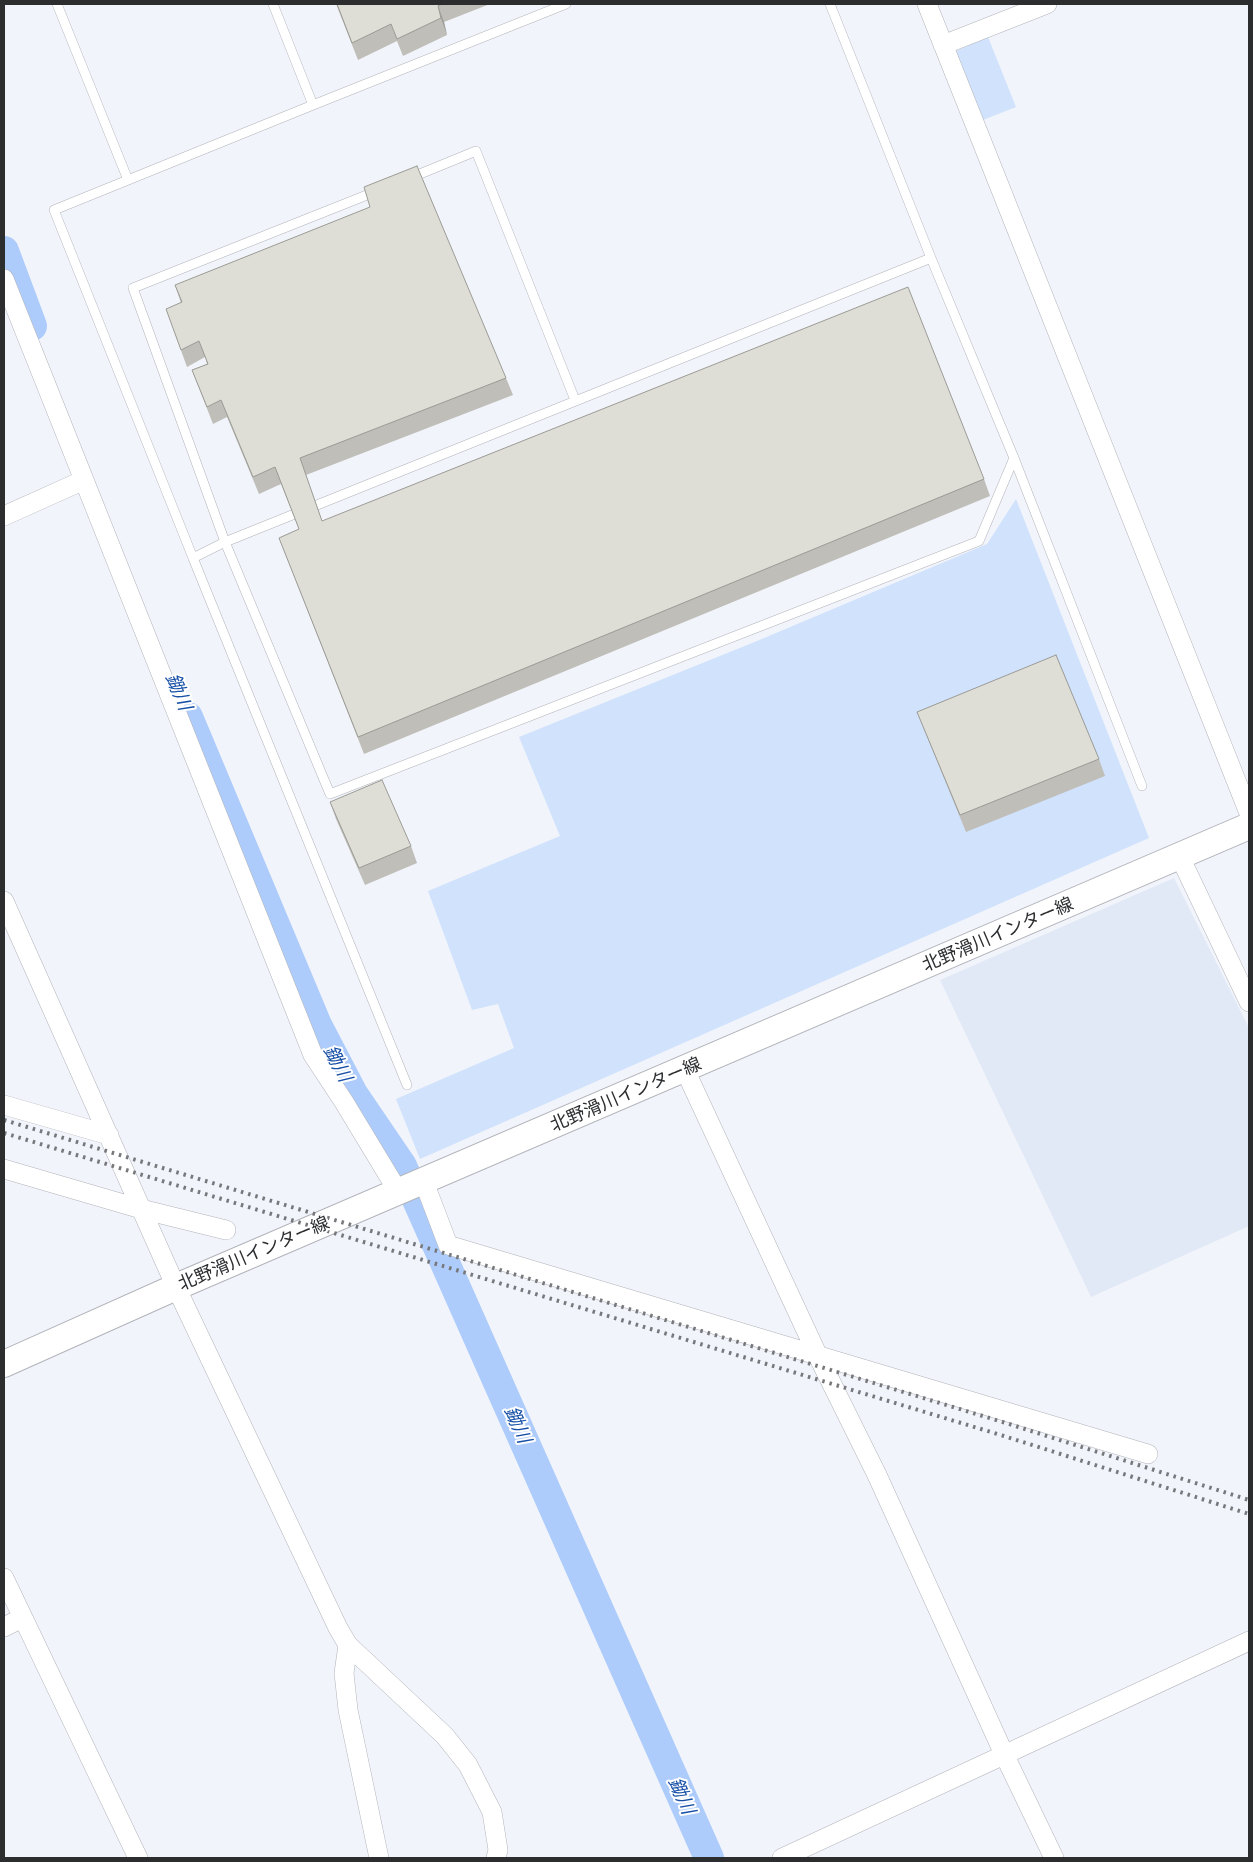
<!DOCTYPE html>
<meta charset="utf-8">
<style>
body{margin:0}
#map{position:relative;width:1253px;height:1862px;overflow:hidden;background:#f1f4fa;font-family:"Roboto Serif",serif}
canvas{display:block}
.frame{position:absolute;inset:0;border:5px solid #2c2d2f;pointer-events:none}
</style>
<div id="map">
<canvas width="1253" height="1862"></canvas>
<div class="frame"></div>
</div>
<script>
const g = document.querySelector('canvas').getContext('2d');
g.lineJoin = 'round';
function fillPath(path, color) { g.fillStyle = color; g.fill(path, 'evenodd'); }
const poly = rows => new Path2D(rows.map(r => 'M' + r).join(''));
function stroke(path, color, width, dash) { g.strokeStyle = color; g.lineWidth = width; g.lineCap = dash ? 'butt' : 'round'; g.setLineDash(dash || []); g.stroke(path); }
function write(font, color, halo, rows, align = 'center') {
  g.font = font + ' "Roboto Serif","Noto Sans JP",serif'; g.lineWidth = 4; g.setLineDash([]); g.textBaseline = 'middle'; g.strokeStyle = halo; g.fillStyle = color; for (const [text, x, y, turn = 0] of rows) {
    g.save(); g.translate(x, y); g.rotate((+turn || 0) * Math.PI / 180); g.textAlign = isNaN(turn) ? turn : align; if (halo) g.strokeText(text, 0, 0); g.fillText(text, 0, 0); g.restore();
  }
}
const built = poly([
 [1174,878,1249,1028,1249,1226,1091,1297,940,980]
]);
const green = poly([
 [988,37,1016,107,983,120,956,51],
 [1016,499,1149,838,420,1159,396,1099,514,1048,498,1004,472,1010,428,891,560,836,519,737,757,641,987,544]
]);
const river = poly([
 [4,251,32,326],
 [188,717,317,1025,353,1094,402,1166,709,1858]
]);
const service = poly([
 [57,4,128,180],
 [830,4,931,258,1014,458,1142,786],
 [313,105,566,4],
 [410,178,476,151,575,400],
 [377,191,133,288,225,542,330,794,979,541,1014,458],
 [193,558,54,210,313,105,273,4],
 [407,1085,193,558,225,542,931,258]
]);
const minor = poly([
 [927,4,1249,813],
 [943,45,1047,4],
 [4,279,313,1055,344,1102,399,1193],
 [4,516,84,480],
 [1180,857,1249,1002],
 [4,901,176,1287,338,1628,348,1645,445,1736,468,1765,492,1812,498,1850,496,1858],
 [685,1070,818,1356,877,1475,1004,1754,1054,1858],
 [4,1105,109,1135],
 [4,1169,141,1209,226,1230],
 [424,1182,448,1245,1148,1454],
 [4,1578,138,1858],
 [4,1627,22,1618],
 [348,1645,344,1673,348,1710,379,1858],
 [782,1858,1249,1641]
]);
const secondary = poly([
 [4,1364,176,1287,1249,826]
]);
const rail = poly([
 [4,1120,1006,1423,1249,1500],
 [4,1133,1004,1436,1249,1514]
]);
const wall = poly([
 [336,4,490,4,444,22,447,35,403,56,397,41,358,60],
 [175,285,506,378,513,395,306,475,322,521,984,479,990,496,364,754,279,538,299,529,281,484,259,494,227,417,213,424,192,370,207,364,205,357,187,367,166,309,181,303],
 [917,712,1099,759,1105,776,966,832,924,729],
 [330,802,411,846,417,863,365,885,336,819]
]);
const shadedWall = poly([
 [438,6,444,22,447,35,441,18]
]);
const building = poly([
 [337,4,442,4,438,6,441,18,397,39,391,24,352,43,337,4],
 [417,166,506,378,300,458,322,521,908,287,984,479,358,737,279,538,299,529,275,467,253,477,221,400,207,407,192,370,208,364,199,341,181,350,166,309,182,302,175,285,370,207,364,187,417,166],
 [1056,655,1099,759,960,815,917,712,1056,655],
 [382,780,411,846,359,868,330,802,382,780]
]);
const streetNames = [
 ["北野滑川インター線",998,935,-23],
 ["北野滑川インター線",626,1095,-23],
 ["北野滑川インター線",254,1254,-23]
];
const waterNames = [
 ["鋤川",178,692,67],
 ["鋤川",337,1064,62],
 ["鋤川",517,1425,66],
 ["鋤川",681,1796,66]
];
fillPath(built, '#e1e9f6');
fillPath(green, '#d1e2fd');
stroke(river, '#aeccfb', 30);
stroke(service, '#b1b4ba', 10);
stroke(minor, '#b1b4ba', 20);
stroke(secondary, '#b1b4ba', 28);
stroke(service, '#fff', 9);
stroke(minor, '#fff', 19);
stroke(secondary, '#fff', 26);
stroke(rail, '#76787b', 4, [2.5, 5]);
fillPath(wall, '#bfbeb8');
fillPath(shadedWall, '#9b9b96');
fillPath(building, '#deddd6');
stroke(building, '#9b9b96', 1);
write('18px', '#2c2d2f', '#fff', streetNames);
write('italic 19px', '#1750a7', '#fff', waterNames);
</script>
